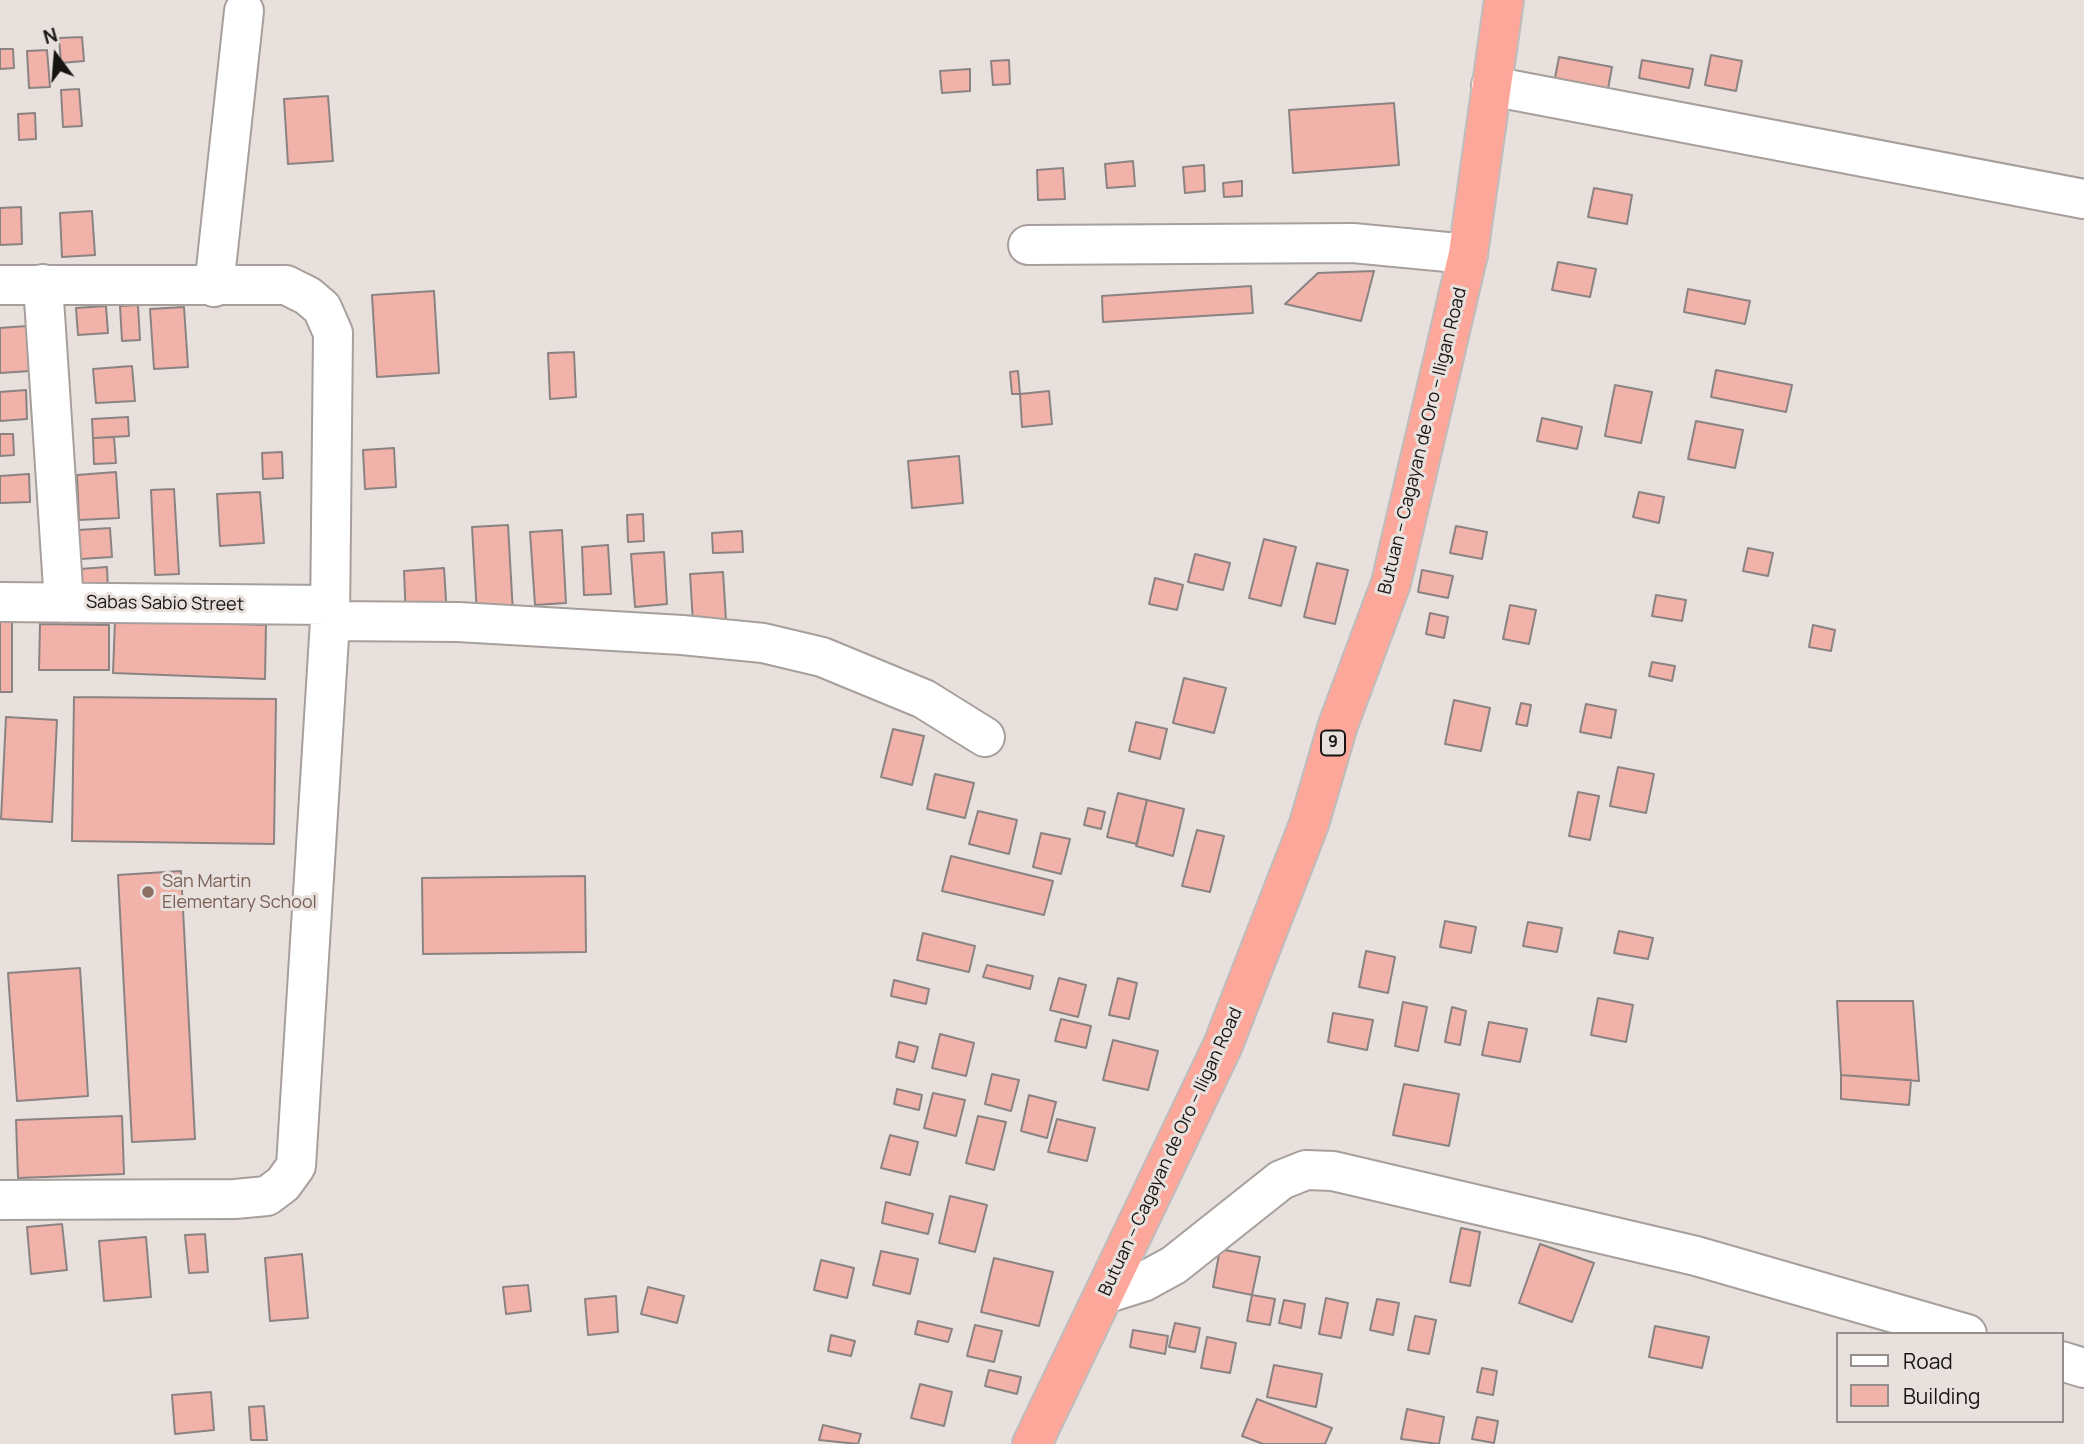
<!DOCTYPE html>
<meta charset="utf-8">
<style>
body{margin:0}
#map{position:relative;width:2084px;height:1444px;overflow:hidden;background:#e7e0dc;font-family:Manrope,sans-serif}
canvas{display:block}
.legend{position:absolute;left:1836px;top:1332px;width:228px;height:91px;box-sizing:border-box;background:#e7e0dc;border:2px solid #948f8c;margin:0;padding:9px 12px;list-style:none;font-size:21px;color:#171513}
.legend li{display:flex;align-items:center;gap:14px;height:35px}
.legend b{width:35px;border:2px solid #948f8c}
.north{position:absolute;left:21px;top:21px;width:70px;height:70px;-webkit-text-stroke:5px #e7e0dc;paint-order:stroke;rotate:344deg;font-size:19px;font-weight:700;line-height:28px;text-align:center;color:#171513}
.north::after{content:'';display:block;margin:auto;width:24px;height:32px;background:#171513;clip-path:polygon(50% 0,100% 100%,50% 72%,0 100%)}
</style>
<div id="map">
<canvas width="2084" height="1444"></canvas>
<ul class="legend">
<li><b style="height:9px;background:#fff"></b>Road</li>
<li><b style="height:19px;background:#f1b2aa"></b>Building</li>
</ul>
<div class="north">N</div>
</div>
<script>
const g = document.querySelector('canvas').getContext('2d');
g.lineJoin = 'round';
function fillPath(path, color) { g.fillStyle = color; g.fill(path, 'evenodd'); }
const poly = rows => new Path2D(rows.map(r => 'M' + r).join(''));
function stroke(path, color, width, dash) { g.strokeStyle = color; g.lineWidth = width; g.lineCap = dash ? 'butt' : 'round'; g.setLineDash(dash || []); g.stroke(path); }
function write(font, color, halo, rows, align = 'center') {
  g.font = font + ' Manrope,sans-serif'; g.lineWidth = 6; g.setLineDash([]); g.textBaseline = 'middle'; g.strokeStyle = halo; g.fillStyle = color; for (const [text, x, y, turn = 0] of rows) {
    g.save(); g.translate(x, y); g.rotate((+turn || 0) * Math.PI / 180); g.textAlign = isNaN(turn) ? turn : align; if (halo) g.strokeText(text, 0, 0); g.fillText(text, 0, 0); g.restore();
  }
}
const building = poly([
 [82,37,84,61,61,63,59,38,82,37],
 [0,49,13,49,14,68,0,69,0,49],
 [47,50,50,87,29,88,27,51,47,50],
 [1711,55,1742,61,1736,91,1705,85,1711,55],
 [1559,57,1612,67,1607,94,1554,83,1559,57],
 [1009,60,1010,84,993,85,991,61,1009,60],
 [1642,60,1693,69,1689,88,1639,78,1642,60],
 [970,69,970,91,942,93,940,71,970,69],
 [79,89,82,126,63,127,61,90,79,89],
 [328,96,333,161,288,164,284,99,328,96],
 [1394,103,1399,165,1293,173,1289,110,1394,103],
 [35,113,36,139,19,140,18,114,35,113],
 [1133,161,1135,186,1107,188,1105,164,1133,161],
 [1204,165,1205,191,1185,193,1183,167,1204,165],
 [1063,168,1065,199,1038,200,1037,170,1063,168],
 [1242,181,1242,196,1224,197,1223,183,1242,181],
 [1594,188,1632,195,1627,224,1588,217,1594,188],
 [21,207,22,244,0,245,0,208,21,207],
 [92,211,95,255,62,257,60,213,92,211],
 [1558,262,1596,269,1590,297,1552,290,1558,262],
 [1374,271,1361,321,1285,304,1318,273,1374,271],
 [1251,286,1253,313,1103,322,1102,296,1251,286],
 [1688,289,1750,301,1745,324,1684,312,1688,289],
 [434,291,439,373,377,377,372,295,434,291],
 [138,305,140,340,122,341,120,306,138,305],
 [106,306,108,333,78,335,76,308,106,306],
 [184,307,188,367,154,369,150,309,184,307],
 [27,326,30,371,0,373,0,328,27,326],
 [574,352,576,397,550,399,548,353,574,352],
 [132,366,135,401,96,403,93,369,132,366],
 [1716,370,1792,385,1786,412,1711,397,1716,370],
 [1018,371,1020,394,1012,394,1010,372,1018,371],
 [1615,385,1652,392,1641,443,1605,436,1615,385],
 [26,390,27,419,0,421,0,392,26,390],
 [1049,391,1052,424,1022,427,1020,394,1049,391],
 [128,417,129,436,93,438,92,419,128,417],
 [1542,418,1582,427,1577,449,1537,441,1542,418],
 [1696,421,1743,430,1735,468,1688,459,1696,421],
 [0,434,13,434,14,455,0,456,0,434],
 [114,437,116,463,94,464,93,438,114,437],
 [394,448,396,487,365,489,363,450,394,448],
 [282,452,283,478,263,479,262,453,282,452],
 [959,456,963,503,912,508,908,461,959,456],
 [116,472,119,518,79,520,77,475,116,472],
 [29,474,30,502,0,503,0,476,29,474],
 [174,489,179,574,155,575,151,490,174,489],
 [260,492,264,543,220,546,217,494,260,492],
 [1639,492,1664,497,1659,523,1633,517,1639,492],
 [643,514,644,541,628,542,627,515,643,514],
 [508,525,513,613,477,615,472,527,508,525],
 [1456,526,1487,532,1482,559,1450,553,1456,526],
 [110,528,112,557,80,559,78,530,110,528],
 [562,530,566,603,535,605,530,532,562,530],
 [742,531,743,552,713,553,712,533,742,531],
 [1264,539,1296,547,1281,606,1249,598,1264,539],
 [608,545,611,594,584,595,582,547,608,545],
 [1748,548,1773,553,1768,576,1743,571,1748,548],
 [664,552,667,604,635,607,631,554,664,552],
 [1195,554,1230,563,1223,590,1188,582,1195,554],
 [1317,563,1348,570,1335,624,1304,617,1317,563],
 [107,567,108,592,82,594,80,569,107,567],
 [444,568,447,617,406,620,404,571,444,568],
 [1422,570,1453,576,1448,598,1418,592,1422,570],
 [723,572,726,621,693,623,690,574,723,572],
 [1155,578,1183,585,1177,610,1149,604,1155,578],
 [1656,595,1686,600,1682,621,1652,616,1656,595],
 [1510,605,1536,610,1529,644,1503,639,1510,605],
 [1430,613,1448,617,1444,638,1426,634,1430,613],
 [0,620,12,620,12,692,0,692,0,620],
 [115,620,266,625,265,679,113,673,115,620],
 [40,624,109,625,109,670,39,670,40,624],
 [1813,625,1835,630,1831,651,1809,647,1813,625],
 [1652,662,1675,666,1672,681,1649,676,1652,662],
 [1184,678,1226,688,1214,733,1173,723,1184,678],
 [74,697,276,699,274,844,72,841,74,697],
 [1454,700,1490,708,1481,751,1445,744,1454,700],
 [1521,703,1531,705,1527,726,1516,724,1521,703],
 [1586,704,1616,710,1611,738,1580,732,1586,704],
 [6,717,57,720,52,822,1,819,6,717],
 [1136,722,1167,729,1160,759,1129,751,1136,722],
 [893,729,924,736,912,785,881,777,893,729],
 [1618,767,1654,774,1646,813,1610,806,1618,767],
 [935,774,974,783,965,818,927,809,935,774],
 [1578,792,1599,796,1590,840,1569,836,1578,792],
 [1118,793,1147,800,1137,844,1107,837,1118,793],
 [1147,800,1184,809,1173,856,1136,846,1147,800],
 [1088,808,1105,812,1101,829,1084,825,1088,808],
 [978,811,1017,820,1009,854,969,844,978,811],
 [1197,830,1224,836,1210,892,1182,886,1197,830],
 [1041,833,1070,839,1061,874,1033,867,1041,833],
 [951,856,1053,881,1044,915,942,891,951,856],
 [181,871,195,1139,132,1142,118,875,181,871],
 [585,876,586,952,423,954,422,878,585,876],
 [1445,921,1476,927,1471,953,1440,947,1445,921],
 [1528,922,1562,928,1557,952,1523,946,1528,922],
 [1619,931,1653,938,1648,959,1614,953,1619,931],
 [923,933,975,946,969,972,917,960,923,933],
 [1366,951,1395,957,1388,993,1359,987,1366,951],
 [987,965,1033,976,1030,989,983,977,987,965],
 [80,968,88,1096,17,1101,8,973,80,968],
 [1059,978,1086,985,1078,1017,1050,1010,1059,978],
 [1118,978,1137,983,1129,1019,1109,1015,1118,978],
 [894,980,929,989,926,1004,891,996,894,980],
 [1598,998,1633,1005,1626,1042,1591,1035,1598,998],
 [1837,1001,1913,1001,1919,1081,1841,1075,1837,1001],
 [1403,1002,1427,1007,1418,1051,1395,1046,1403,1002],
 [1452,1007,1466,1011,1460,1045,1445,1042,1452,1007],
 [1333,1013,1373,1020,1367,1050,1328,1042,1333,1013],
 [1061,1019,1091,1026,1086,1048,1055,1041,1061,1019],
 [1489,1022,1527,1029,1520,1062,1482,1055,1489,1022],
 [940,1034,974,1043,966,1076,932,1068,940,1034],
 [1113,1040,1158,1051,1148,1090,1103,1080,1113,1040],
 [899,1042,918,1047,914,1062,896,1057,899,1042],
 [992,1074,1019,1080,1011,1111,985,1104,992,1074],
 [1841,1075,1911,1080,1909,1105,1841,1099,1841,1075],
 [1404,1084,1459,1094,1449,1146,1393,1135,1404,1084],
 [897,1089,922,1095,919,1110,894,1104,897,1089],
 [933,1093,965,1100,956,1136,924,1128,933,1093],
 [1029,1095,1056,1102,1047,1138,1021,1131,1029,1095],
 [122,1116,124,1174,18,1178,16,1120,122,1116],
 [978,1116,1006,1122,994,1170,966,1163,978,1116],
 [1057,1119,1095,1128,1087,1161,1048,1152,1057,1119],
 [890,1135,918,1142,910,1175,881,1168,890,1135],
 [950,1196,987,1205,975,1252,939,1243,950,1196],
 [886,1202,933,1214,928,1234,882,1223,886,1202],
 [62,1224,67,1270,31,1274,27,1227,62,1224],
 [1461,1228,1480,1232,1470,1286,1450,1282,1461,1228],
 [205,1234,208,1272,189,1273,185,1235,205,1234],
 [146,1237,151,1297,104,1301,99,1241,146,1237],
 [1540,1244,1594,1263,1572,1322,1519,1303,1540,1244],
 [1220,1249,1260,1257,1252,1295,1213,1287,1220,1249],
 [881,1251,918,1259,910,1294,873,1285,881,1251],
 [302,1254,308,1318,270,1321,265,1258,302,1254],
 [994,1258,1053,1272,1039,1326,981,1312,994,1258],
 [821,1260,854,1268,847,1298,814,1290,821,1260],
 [528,1285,531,1311,506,1314,503,1287,528,1285],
 [648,1287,684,1296,677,1323,641,1314,648,1287],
 [1252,1295,1275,1299,1270,1325,1247,1321,1252,1295],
 [616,1296,618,1332,588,1335,585,1299,616,1296],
 [1326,1298,1348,1303,1341,1338,1319,1334,1326,1298],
 [1377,1299,1399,1303,1393,1335,1370,1330,1377,1299],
 [1284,1300,1305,1304,1301,1328,1279,1323,1284,1300],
 [1415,1316,1436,1320,1429,1354,1408,1350,1415,1316],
 [918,1321,952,1329,948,1342,915,1334,918,1321],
 [1175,1323,1200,1328,1195,1352,1169,1347,1175,1323],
 [975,1325,1002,1331,994,1362,967,1356,975,1325],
 [1655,1326,1709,1337,1702,1368,1649,1357,1655,1326],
 [1133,1330,1168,1336,1165,1354,1130,1347,1133,1330],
 [831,1335,855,1341,851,1356,828,1351,831,1335],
 [1207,1337,1236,1343,1230,1373,1201,1368,1207,1337],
 [1274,1365,1322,1374,1316,1407,1267,1397,1274,1365],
 [1482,1368,1497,1371,1493,1395,1477,1392,1482,1368],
 [989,1370,1021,1377,1017,1394,985,1386,989,1370],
 [920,1384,952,1392,944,1426,911,1418,920,1384],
 [211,1392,214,1430,175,1434,172,1395,211,1392],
 [1257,1399,1332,1428,1325,1444,1263,1444,1242,1436,1257,1399],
 [264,1406,267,1440,251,1440,249,1407,264,1406],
 [1407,1409,1444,1417,1439,1444,1401,1439,1407,1409],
 [1477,1417,1498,1421,1494,1443,1472,1439,1477,1417],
 [823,1425,861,1434,858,1444,819,1440,823,1425]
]);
const minor = poly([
 [1491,86,2084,199],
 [1028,245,1353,243,1468,254],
 [43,284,64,603],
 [0,285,286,285,308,296,322,308,333,333,330,621,296,1166,283,1184,267,1196,235,1199,0,1200],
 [214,287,244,11],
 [0,602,330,605],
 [330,621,458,622,682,635,763,643,822,657,924,699,985,737],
 [1105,1294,1143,1282,1174,1265,1281,1180,1306,1170,1333,1171,1696,1256,1967,1334],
 [2061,1361,2084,1368]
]);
const highway = poly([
 [1032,1444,1223,1045,1309,824,1338,725,1391,583,1468,254,1504,0]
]);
const markers = [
 [148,892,7,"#8d6e63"]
];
const shields = [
 [1333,743,24]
];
const shieldNames = [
 ["9",1333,743]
];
const streetNames = [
 ["Butuan – Cagayan de Oro – Iligan Road",1423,441,-76],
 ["Sabas Sabio Street",165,604,1],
 ["Butuan – Cagayan de Oro – Iligan Road",1171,1152,-65]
];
const educationNames = [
 ["San Martin",162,882],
 ["Elementary School",162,903]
];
fillPath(building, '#f1b2aa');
stroke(building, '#8b8382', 2);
stroke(minor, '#a69f9b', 42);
stroke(highway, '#bebdbd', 42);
stroke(minor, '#fff', 38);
stroke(highway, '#fca799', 38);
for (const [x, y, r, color] of markers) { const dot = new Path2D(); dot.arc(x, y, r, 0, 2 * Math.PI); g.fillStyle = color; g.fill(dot); stroke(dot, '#e7e0dc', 2.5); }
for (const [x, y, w] of shields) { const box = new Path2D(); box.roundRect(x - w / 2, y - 12.5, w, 25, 5); g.fillStyle = '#e7e0dc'; g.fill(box); stroke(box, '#171513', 2); }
write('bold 16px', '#171513', null, shieldNames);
write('18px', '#171513', '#e7e0dc', streetNames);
write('18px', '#785e54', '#e7e0dc', educationNames, 'left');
</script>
